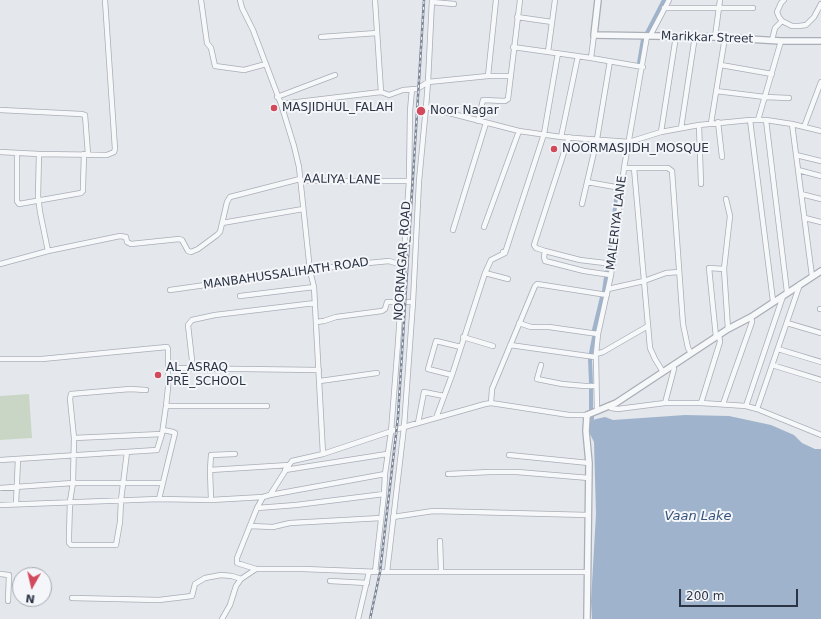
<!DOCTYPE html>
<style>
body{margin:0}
#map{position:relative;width:821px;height:619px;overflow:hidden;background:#e4e7ec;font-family:"DejaVu Sans",sans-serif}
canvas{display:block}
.north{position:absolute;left:12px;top:567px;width:40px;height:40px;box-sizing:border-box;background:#f4f6f9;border:1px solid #a4a8b1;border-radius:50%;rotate:188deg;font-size:11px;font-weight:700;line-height:16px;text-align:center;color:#2b3445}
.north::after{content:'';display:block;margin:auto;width:14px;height:18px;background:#d1495b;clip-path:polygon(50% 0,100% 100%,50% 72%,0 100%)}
.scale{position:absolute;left:679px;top:589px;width:119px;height:18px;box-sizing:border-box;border:2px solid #2b3445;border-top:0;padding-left:5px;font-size:12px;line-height:14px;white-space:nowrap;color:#2b3445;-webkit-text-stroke:3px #f4f6f9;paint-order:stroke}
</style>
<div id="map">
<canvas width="821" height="619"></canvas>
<div class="north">N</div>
<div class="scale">200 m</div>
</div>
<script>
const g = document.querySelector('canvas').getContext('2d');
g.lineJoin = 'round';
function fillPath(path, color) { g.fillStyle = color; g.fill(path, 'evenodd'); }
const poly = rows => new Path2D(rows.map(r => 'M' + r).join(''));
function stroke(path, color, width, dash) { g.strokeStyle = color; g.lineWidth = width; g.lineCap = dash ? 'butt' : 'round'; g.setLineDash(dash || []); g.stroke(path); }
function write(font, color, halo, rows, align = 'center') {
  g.font = font + ' "DejaVu Sans",sans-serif'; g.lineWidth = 4; g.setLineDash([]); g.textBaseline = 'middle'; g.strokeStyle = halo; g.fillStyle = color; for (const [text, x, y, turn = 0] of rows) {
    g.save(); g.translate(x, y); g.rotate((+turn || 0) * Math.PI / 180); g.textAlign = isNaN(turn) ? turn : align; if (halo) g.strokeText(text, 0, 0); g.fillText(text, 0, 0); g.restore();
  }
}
const green = poly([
 [29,394,32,438,0,440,0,396]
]);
const water = poly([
 [685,415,729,416,771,425,794,435,802,443,815,449,821,449,821,619,592,619,591,601,596,514,594,442,590,434,589,422,596,419,605,417,613,420]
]);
const canal = poly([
 [647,33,664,0],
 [639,63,643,39],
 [608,260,617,193,619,191],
 [607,270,607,266],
 [604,291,606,277],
 [594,330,602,297],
 [591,353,594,337],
 [590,359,591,383],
 [591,409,591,389],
 [592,417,592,420]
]);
const minor = poly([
 [201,0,207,43,211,48,215,66,244,70,266,64],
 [240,0,242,8,253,30,281,104,294,146,299,167,310,271,314,287,323,454],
 [375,0,381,92],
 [784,0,781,3,777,12,779,17,782,21,792,26,799,26,806,25,814,17,821,4],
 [432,2,454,4],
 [664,8,753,8],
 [517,17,552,22],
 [650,36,669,0],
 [321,37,377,33],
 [715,37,720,0],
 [772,40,775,28,782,21],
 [513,47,591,58,643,67],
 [548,52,555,0],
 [591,58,594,35],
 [721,65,772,74],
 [488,76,496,0],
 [511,76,488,76,428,82,426,107,519,131,561,137,629,142,661,132,699,125,750,120,766,120,792,124,821,131],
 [716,91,765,97,789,98],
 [277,97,335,75],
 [281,104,381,92,389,95,403,90,417,89,428,82,432,0],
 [0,110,81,114,85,115,88,154],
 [750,120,773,301],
 [758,120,781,41],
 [766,120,787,292],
 [478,121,483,100,505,101,508,99,520,0],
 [718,122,722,157],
 [711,123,725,37],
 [792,124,812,276],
 [699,125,701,184],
 [804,127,821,82],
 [681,128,695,36],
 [661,132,676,36],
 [561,137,578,56],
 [569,137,534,245,536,248,545,251,580,260,613,264],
 [0,152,39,154,107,155,114,152,115,149,105,0],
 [17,153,17,201,19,204,81,193,83,191,83,186,84,154],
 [39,154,38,196,40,212,48,251],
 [796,155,821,161],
 [624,168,668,168,672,171,683,324,688,348,691,353],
 [634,168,650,348,655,359,663,372],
 [798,170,821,176],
 [587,182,621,188],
 [801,194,821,199],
 [726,199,730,216,724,269,728,329],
 [582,204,597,139,610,61],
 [805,218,821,222],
 [222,223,303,209],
 [484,227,519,131],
 [453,230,486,123],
 [545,251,544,257,545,261,549,262,584,271,611,275],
 [505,253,544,134,558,53],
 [0,264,48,251,120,236,126,237,127,242,131,244,179,239,182,240,188,251,191,252,198,249,217,235,220,232,227,202,230,197,300,179,303,181,409,181],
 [485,273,491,260,505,253,503,252],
 [608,289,644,281,666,273,679,272],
 [170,290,347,265,389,261,402,265],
 [240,296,314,287],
 [820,309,821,309],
 [316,322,324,321,336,317,382,311,385,309,387,302,413,302],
 [519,323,531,327,549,327,598,334],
 [787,323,821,333],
 [463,337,493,346],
 [716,337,709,268,724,269],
 [510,345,595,357],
 [778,349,821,362],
 [596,354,603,352,648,326],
 [0,359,42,359,167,347,168,349,168,388,166,406,162,434,157,450,0,460],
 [541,365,537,379,562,384,585,386,596,386],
 [772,365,821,380],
 [168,368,319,370],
 [193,369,188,325,192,320,215,315,315,303],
 [452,375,428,369,436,341,461,347],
 [320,381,377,373],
 [491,403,492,389,535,286,537,284,607,295],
 [665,403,674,369,673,365],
 [701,403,720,342,719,335],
 [723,404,752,322,751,317],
 [166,406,267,406],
 [608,406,611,408,618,409,665,403,701,403,746,406,757,409,821,435],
 [746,406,783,296],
 [757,409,800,284],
 [597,411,596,354,598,334,611,275,624,168,647,36],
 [436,418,452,375,485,273,508,279],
 [418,423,424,392,444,396],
 [74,438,70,399,71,394,130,389,146,390],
 [127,452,121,500,120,522,116,545,71,545,69,543,69,535,70,501,73,483,74,438,162,434],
 [509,455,589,463],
 [210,470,289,465],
 [285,470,387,454],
 [448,474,490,472,517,472,589,478],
 [0,488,73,483,163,483],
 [270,495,385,474],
 [263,497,257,508,237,558,237,563,256,569,303,569,380,572,587,572],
 [159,499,175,433,173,432,163,430],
 [211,500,210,470,211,455,235,454],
 [16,504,18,459],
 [0,505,159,499,211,500,263,497,270,495,289,465,292,461,323,454,404,427,485,404,491,403,569,415,587,415],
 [257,508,296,505,384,494],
 [393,517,433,511,588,515],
 [250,526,273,527,290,523,381,518],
 [440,541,441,571],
 [375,572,384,494,385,474,391,432,398,343,409,181,410,111,412,89],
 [387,572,404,427,413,302,419,181,426,107],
 [0,574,9,575,8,601],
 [330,581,367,583],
 [72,598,159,600,192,596,195,584,205,578,221,575,232,576,241,579],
 [222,619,230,605,236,586,241,579,256,569],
 [358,619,369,572]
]);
const tertiary = poly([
 [598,0,594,35,715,37,781,41,821,41],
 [587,619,589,463,586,431,587,415,616,403,728,329,751,317,821,271]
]);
const rail = poly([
 [370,619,380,572,398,417,424,0]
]);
const markers = [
 [274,108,4,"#d1495b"],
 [421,111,5,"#d1495b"],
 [554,149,4,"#d1495b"],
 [158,375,4,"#d1495b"]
];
const streetNames = [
 ["Marikkar Street",707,38,2],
 ["AALIYA LANE",342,180,1],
 ["MALERIYA LANE",617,223,-83],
 ["NOORNAGAR_ROAD",403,261,-86],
 ["MANBAHUSSALIHATH ROAD",286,274,-8]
];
const poiNames = [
 ["MASJIDHUL_FALAH",282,108],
 ["Noor Nagar",430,111],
 ["NOORMASJIDH_MOSQUE",562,149],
 ["AL_ASRAQ",166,368],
 ["PRE_SCHOOL",166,382]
];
const waterNames = [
 ["Vaan Lake",698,517]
];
fillPath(green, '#c9d6c5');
fillPath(water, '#9fb4cc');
stroke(canal, '#9fb4cc', 4);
stroke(minor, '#a9aeb7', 6);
stroke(tertiary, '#a9aeb7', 8);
stroke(minor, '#f7f8fa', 4.5);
stroke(tertiary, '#f7f8fa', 5.5);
stroke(rail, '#7d8696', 2.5);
stroke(rail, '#f4f6f9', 1, [3]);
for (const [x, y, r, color] of markers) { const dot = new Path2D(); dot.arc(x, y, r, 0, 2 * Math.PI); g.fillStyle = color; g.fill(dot); stroke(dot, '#f4f6f9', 1.5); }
write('12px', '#2b3445', '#f4f6f9', streetNames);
write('12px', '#2b3445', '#f4f6f9', poiNames, 'left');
write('italic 13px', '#34527a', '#f4f6f9', waterNames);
</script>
